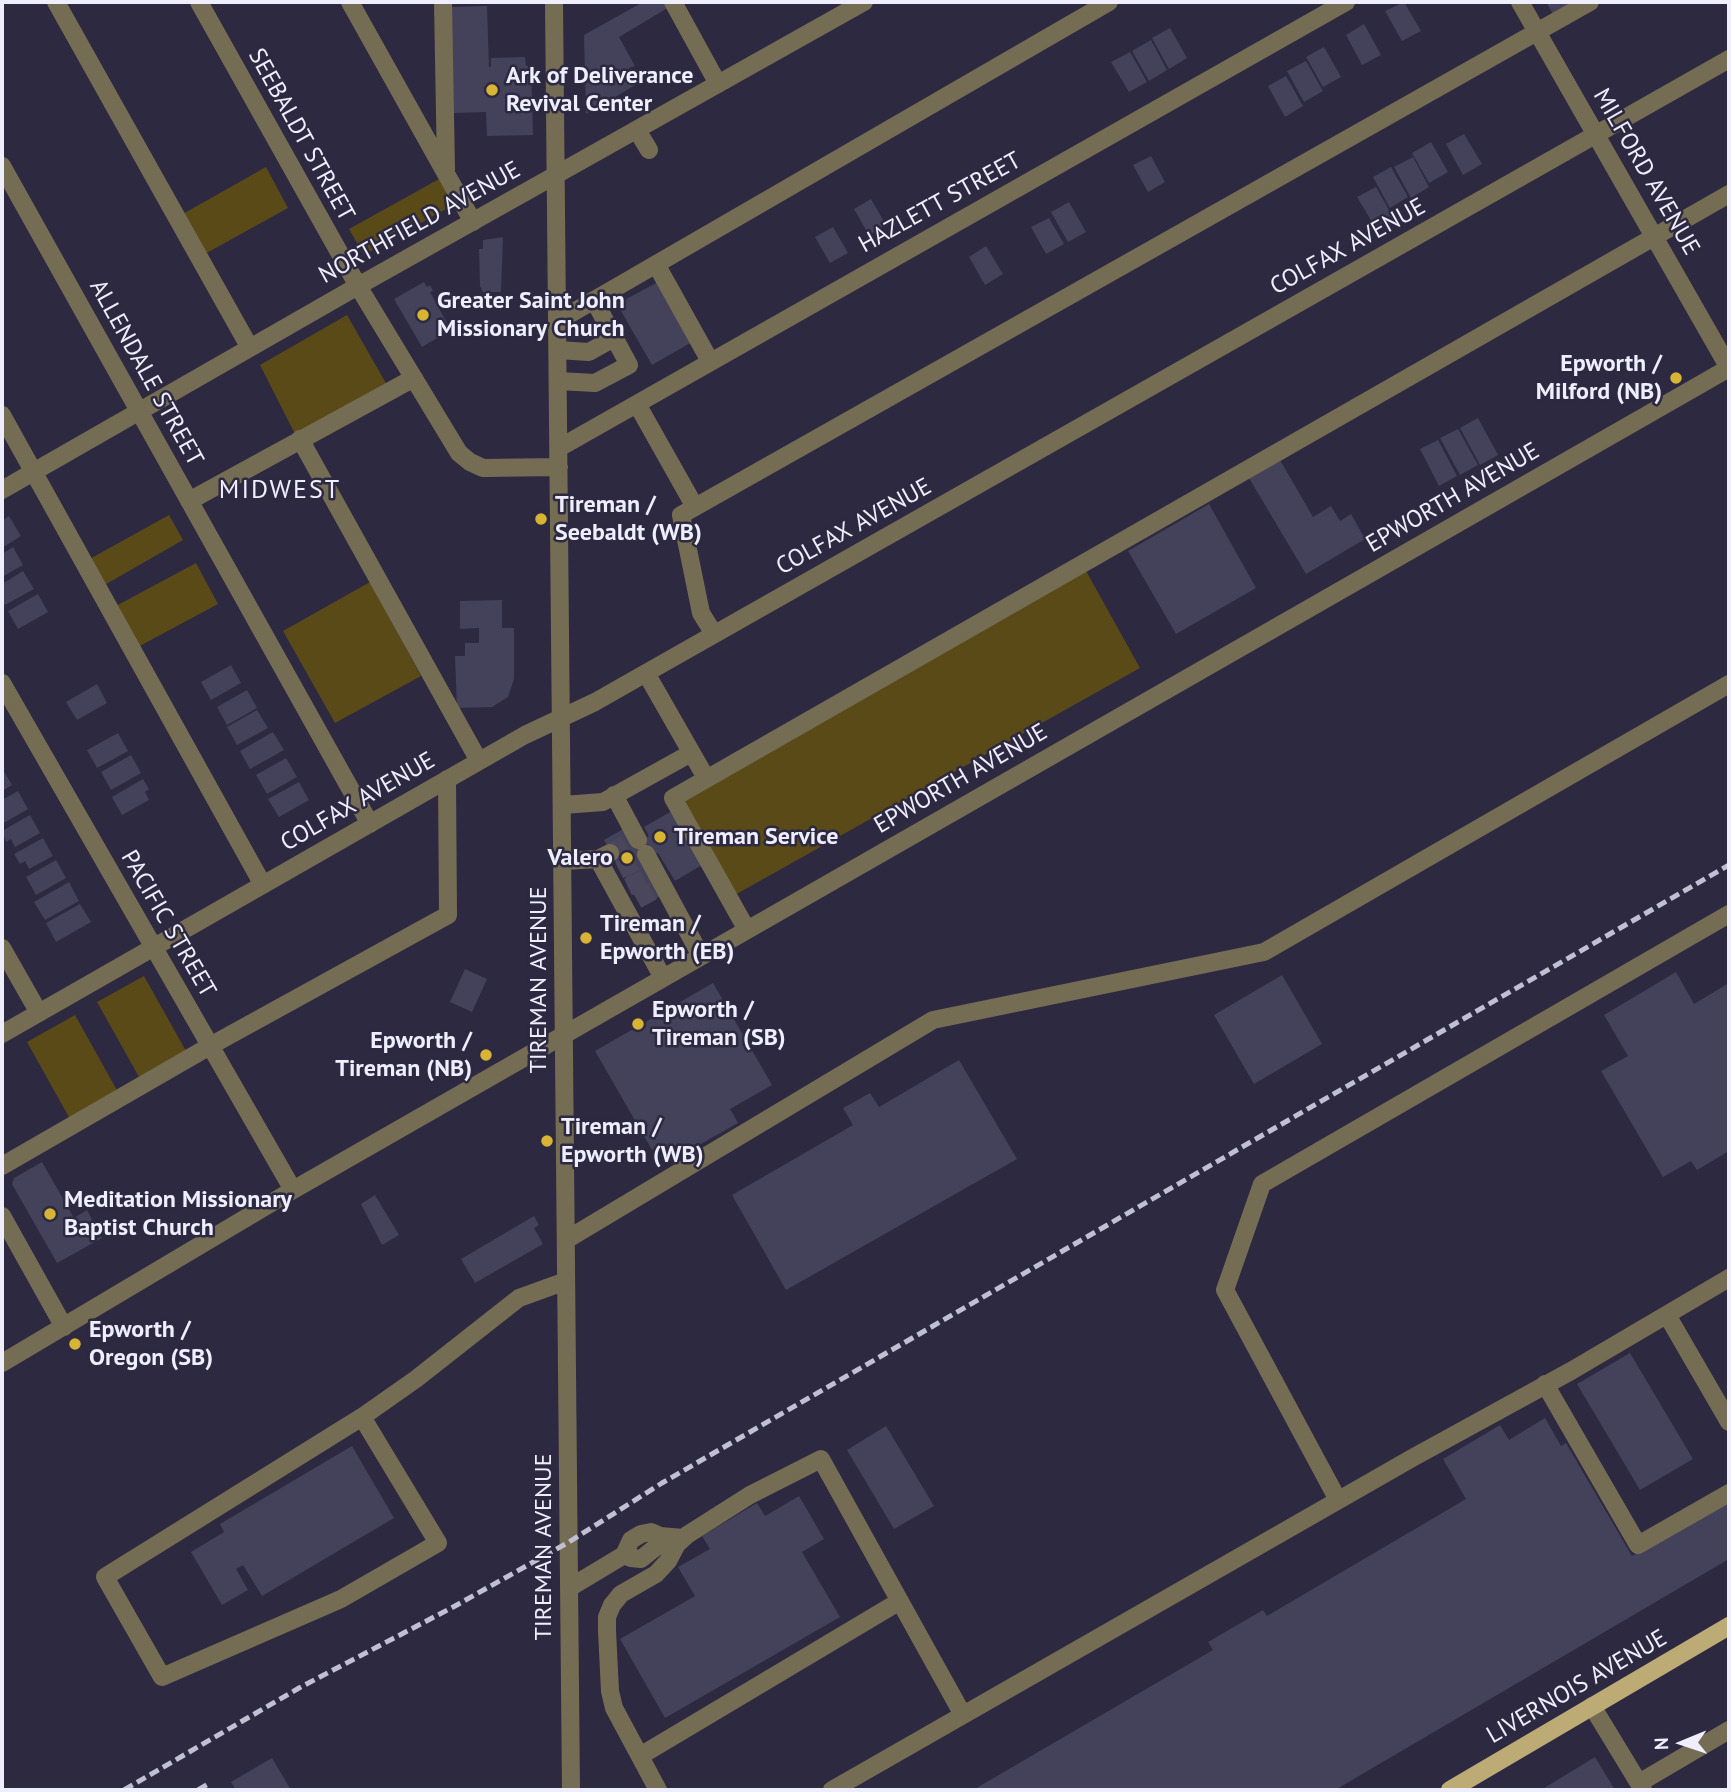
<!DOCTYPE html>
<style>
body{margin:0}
#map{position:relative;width:1731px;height:1792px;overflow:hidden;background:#2d2941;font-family:"PT Sans",sans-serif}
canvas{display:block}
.frame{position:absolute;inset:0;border:4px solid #efeefe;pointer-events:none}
.north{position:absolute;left:1647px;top:1708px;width:70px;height:70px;-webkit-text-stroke:5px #2d2941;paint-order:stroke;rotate:268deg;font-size:19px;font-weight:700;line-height:28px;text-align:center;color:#efeefe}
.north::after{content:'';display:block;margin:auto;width:24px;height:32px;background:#efeefe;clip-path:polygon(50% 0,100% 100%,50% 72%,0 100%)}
</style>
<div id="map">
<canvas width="1731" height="1792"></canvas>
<div class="frame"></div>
<div class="north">N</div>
</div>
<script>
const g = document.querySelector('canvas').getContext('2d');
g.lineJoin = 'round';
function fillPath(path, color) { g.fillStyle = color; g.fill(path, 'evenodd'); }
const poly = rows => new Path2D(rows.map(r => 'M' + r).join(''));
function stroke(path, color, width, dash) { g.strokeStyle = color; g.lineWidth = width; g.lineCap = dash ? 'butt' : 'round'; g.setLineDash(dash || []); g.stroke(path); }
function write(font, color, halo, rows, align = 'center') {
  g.font = font + ' "PT Sans",sans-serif'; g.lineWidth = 5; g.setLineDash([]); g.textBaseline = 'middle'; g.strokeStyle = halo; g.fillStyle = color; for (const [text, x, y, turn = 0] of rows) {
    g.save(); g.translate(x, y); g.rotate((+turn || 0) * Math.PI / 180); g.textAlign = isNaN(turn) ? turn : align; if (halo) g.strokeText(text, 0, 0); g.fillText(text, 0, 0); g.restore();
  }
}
const green = poly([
 [266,167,288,208,203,255,181,215],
 [439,179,453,205,364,255,349,229],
 [347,315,387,385,296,436,260,365],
 [169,515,183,540,101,587,86,561],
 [196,563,218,604,136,648,114,607],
 [1085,569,1140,668,733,896,680,800],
 [370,582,421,676,335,723,283,631],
 [144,976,186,1051,139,1077,97,1002],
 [75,1015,118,1092,70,1119,27,1042]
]);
const building = poly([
 [643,2,668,2,671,6,619,37,635,66,629,68,637,84,610,100,612,103,601,110,599,106,586,114,584,35],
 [1404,2,1421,31,1402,41,1385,11],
 [1546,2,1574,2,1553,14],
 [487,6,489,67,491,67,491,58,525,57,526,66,531,66,533,135,487,136,486,112,453,113,451,7],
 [1364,24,1381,55,1362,65,1346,35],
 [1170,28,1187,58,1169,69,1152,38],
 [1151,40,1167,70,1149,81,1132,51],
 [1324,47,1341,77,1323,87,1306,57],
 [1130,52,1147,82,1129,92,1111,62],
 [1306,61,1323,91,1304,102,1287,71],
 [1286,76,1303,106,1285,117,1268,86],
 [1464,134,1482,164,1463,175,1446,144],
 [1431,142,1448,172,1429,183,1412,153],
 [1151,156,1165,182,1148,192,1133,165],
 [1413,157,1429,187,1411,198,1394,167],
 [1391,167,1408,197,1390,208,1373,177],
 [1376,187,1393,217,1375,227,1357,197],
 [871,199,886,225,869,235,854,209],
 [1069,202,1086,232,1068,242,1051,212],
 [1049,218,1064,244,1046,254,1031,227],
 [833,227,848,253,830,263,815,237],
 [503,237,501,292,483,292,480,286,479,249,483,249,483,240],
 [986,246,1003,274,985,285,969,257],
 [424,282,427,287,430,285,433,291,430,292,451,330,422,347,394,299],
 [658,282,692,342,652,365,617,304],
 [1478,418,1498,455,1480,465,1460,428],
 [1458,429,1478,465,1460,475,1440,438],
 [1438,440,1457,476,1439,486,1420,449],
 [1280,460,1313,517,1331,506,1340,521,1351,514,1365,539,1306,574,1249,478],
 [1209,504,1256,588,1176,634,1128,551],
 [9,516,21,536,2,548,2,521],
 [13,547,23,565,2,577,2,554],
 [23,571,34,589,5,605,2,599,2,584],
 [38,594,48,612,18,629,8,611],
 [502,600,502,628,514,628,514,679,508,697,492,707,457,708,455,656,465,656,465,643,479,643,479,628,460,629,460,601],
 [231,665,241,683,211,700,201,682],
 [97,684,107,703,77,720,66,702],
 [247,690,257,708,227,725,217,707],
 [257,710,268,728,237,745,227,727],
 [273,732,284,750,250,769,240,751],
 [118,733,128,751,97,768,87,750],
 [131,755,141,773,111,790,101,772],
 [286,758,297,777,267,794,256,775],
 [2,768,12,785,2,791],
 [143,779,149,789,145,792,149,800,122,815,112,797],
 [299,782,309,800,279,817,268,799],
 [18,791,28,809,4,823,2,819,2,800],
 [672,811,702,865,675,881,658,853,642,862,661,896,642,906,604,840,623,829,632,845,649,836,644,827],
 [30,815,40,833,15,847,11,839,6,842,2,831],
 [43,838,53,856,29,869,25,861,20,864,14,854],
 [56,860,66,878,36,895,26,877],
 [69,882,79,901,45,920,34,902],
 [80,904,91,922,56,942,46,923],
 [465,969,487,979,472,1012,450,1002],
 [1676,972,1694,1004,1729,983,1729,1151,1697,1170,1691,1161,1663,1177,1601,1071,1628,1056,1604,1015],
 [1282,975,1322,1044,1254,1084,1214,1015],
 [713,983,772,1085,730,1109,738,1123,669,1162,660,1146,652,1150,595,1051],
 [959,1060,1017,1159,786,1290,732,1195,853,1125,843,1108,870,1093,879,1107],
 [42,1162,74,1218,87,1210,102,1238,57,1263,12,1184,14,1178],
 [375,1195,399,1235,382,1245,361,1204],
 [534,1216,539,1225,534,1228,543,1244,475,1283,461,1259],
 [1630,1353,1693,1459,1640,1490,1577,1384],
 [1545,1418,1561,1446,1566,1443,1632,1556,1729,1498,1729,1559,1335,1790,973,1790,1213,1650,1208,1642,1263,1610,1267,1616,1466,1499,1443,1459,1500,1425,1509,1440],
 [886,1426,934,1506,894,1529,847,1450],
 [352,1446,394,1518,262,1596,243,1565,236,1569,248,1590,222,1605,191,1552,224,1532,220,1524],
 [799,1496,824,1539,802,1552,840,1617,665,1718,620,1639,695,1596,678,1567,710,1549,702,1536,757,1503,765,1516],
 [1595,1757,1615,1790,1541,1790],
 [272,1758,291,1790,236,1790,231,1782]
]);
const minorTunnel = poly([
 [610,853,627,843],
 [619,870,637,861],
 [628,887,647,878],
 [637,900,653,891]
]);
const minor = poly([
 [56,2,250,348],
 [199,2,358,286,459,453,470,462,483,468,559,467],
 [350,2,473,222],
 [443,2,446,170],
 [554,2,571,1790],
 [673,2,718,84],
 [1520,2,1729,368],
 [637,130,649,150],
 [2,166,370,824],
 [656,264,710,361],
 [558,321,1109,2],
 [558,350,589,352,614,338],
 [558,381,595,383,629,365,594,300],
 [637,404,695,507],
 [2,415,263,885],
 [300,439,479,761],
 [559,448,1346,2],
 [2,490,358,286,864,2],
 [189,501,414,378],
 [714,634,701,613,681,515,1590,2],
 [646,673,706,778],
 [2,683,293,1190],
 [614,795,638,840],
 [563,805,603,802,684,757],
 [646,854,701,956],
 [598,859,663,978],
 [563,861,598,859,610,853],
 [747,930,673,798,1729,194],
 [2,948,39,1013],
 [2,1034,525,735,595,702,646,673,1729,59],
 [2,1166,210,1046,448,915,447,779],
 [2,1216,64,1327],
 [566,1240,933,1020,1264,952,1729,684],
 [1667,1315,1729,1422],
 [2,1363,293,1190,1729,368],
 [1545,1384,1638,1545,1729,1493],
 [362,1417,438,1543,341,1599,162,1677,105,1577,362,1417,416,1379,519,1298,566,1281],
 [1338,1500,1225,1290,1262,1184,1729,914],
 [624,1555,631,1558,641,1559,656,1547,660,1536],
 [569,1588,624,1555,631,1540,641,1534,651,1532,660,1536,683,1538],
 [1592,1706,1643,1790],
 [640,1756,900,1601],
 [1639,1783,1729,1730],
 [658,1790,614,1708,610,1691,607,1631,607,1617,612,1605,621,1594,656,1574,668,1561,677,1544,687,1535,750,1495,821,1459,963,1715],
 [832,1790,1414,1457,1571,1371,1729,1278]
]);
const major = poly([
 [1450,1790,1729,1626]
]);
const rail = poly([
 [124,1790,299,1688,455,1606,569,1542,662,1483,1729,865],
 [198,1790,210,1783]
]);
const markers = [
 [492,90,7,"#d8b434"],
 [423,315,7,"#d8b434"],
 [1676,378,7,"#d8b434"],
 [541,519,7,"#d8b434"],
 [660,837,7,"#d8b434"],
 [627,858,7,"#d8b434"],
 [586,938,7,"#d8b434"],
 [638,1024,7,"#d8b434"],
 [486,1055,7,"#d8b434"],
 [547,1141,7,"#d8b434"],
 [50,1214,7,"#d8b434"],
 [75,1344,7,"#d8b434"]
];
const poiNames = [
 ["Ark of Deliverance",506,76],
 ["Revival Center",506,104],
 ["Greater Saint John",437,301],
 ["Missionary Church",437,329],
 ["Epworth /",1662,364,"right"],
 ["Milford (NB)",1662,392,"right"],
 ["Tireman /",555,505],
 ["Seebaldt (WB)",555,533],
 ["Tireman Service",674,837],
 ["Valero",613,858,"right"],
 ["Tireman /",600,924],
 ["Epworth (EB)",600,952],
 ["Epworth /",652,1010],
 ["Tireman (SB)",652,1038],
 ["Epworth /",472,1041,"right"],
 ["Tireman (NB)",472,1069,"right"],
 ["Tireman /",561,1127],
 ["Epworth (WB)",561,1155],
 ["Meditation Missionary",64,1200],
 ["Baptist Church",64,1228],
 ["Epworth /",89,1330],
 ["Oregon (SB)",89,1358]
];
const streetNames = [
 ["SEEBALDT STREET",301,135,61],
 ["MILFORD AVENUE",1646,172,60],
 ["HAZLETT STREET",940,203,-29],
 ["NORTHFIELD AVENUE",420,223,-29],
 ["COLFAX AVENUE",1348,247,-29],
 ["ALLENDALE STREET",146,373,61],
 ["EPWORTH AVENUE",1453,498,-30],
 ["COLFAX AVENUE",854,527,-29],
 ["EPWORTH AVENUE",961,779,-30],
 ["COLFAX AVENUE",358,802,-30],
 ["PACIFIC STREET",168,924,60],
 ["TIREMAN AVENUE",539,980,-90],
 ["TIREMAN AVENUE",544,1547,-90],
 ["LIVERNOIS AVENUE",1577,1687,-30]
];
const neighbourhoodNames = [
 ["MIDWEST",280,491]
];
fillPath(green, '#594a18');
fillPath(building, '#44415b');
stroke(minorTunnel, '#4a475d', 18, [18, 9]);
stroke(minor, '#756d53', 18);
stroke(major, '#bdab75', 18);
stroke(rail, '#c1c0d2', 5, [10, 5]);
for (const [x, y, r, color] of markers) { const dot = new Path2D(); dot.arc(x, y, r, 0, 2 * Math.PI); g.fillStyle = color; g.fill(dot); stroke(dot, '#2d2941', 2.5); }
write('bold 24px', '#efeefe', '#2d2941', poiNames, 'left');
write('24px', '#efeefe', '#2d2941', streetNames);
g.letterSpacing = '2px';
write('26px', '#efeefe', '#2d2941', neighbourhoodNames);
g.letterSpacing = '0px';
</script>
